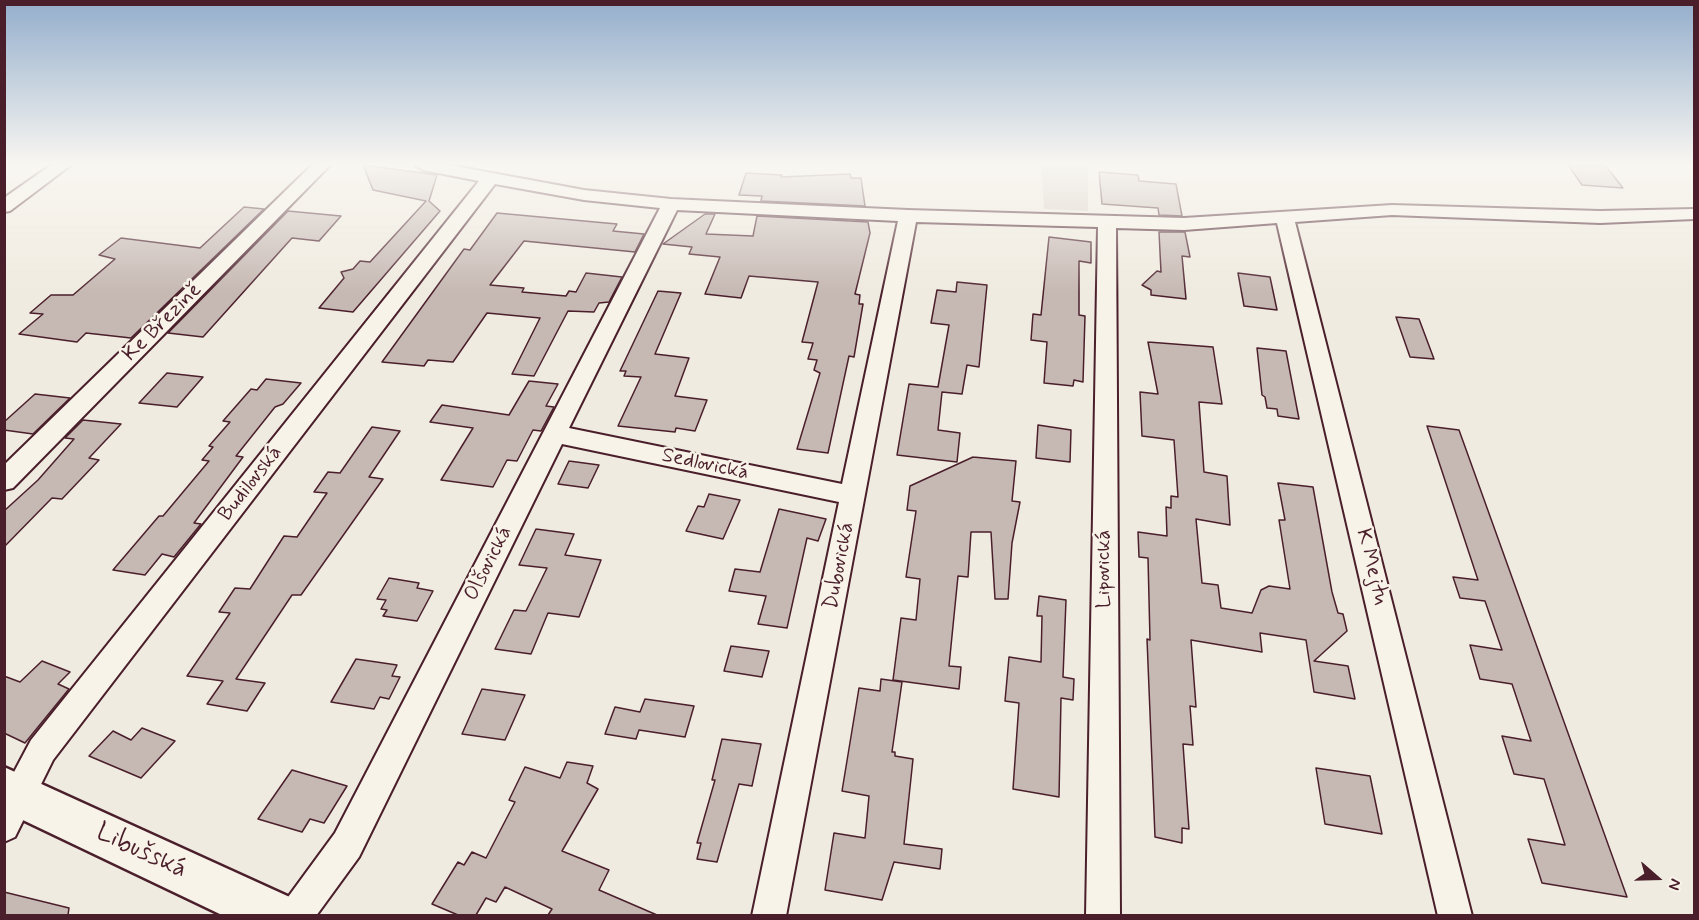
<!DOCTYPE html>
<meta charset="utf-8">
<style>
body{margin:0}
#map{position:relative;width:1699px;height:920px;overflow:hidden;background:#f0ebe0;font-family:Mynerve,sans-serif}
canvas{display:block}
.frame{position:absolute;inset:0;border:6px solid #4a1f2b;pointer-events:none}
.north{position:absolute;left:1627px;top:848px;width:60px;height:60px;-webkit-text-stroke:4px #f7f3e8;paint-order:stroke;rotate:110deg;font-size:16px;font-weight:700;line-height:24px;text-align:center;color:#4a1f2b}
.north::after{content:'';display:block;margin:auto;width:21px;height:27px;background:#4a1f2b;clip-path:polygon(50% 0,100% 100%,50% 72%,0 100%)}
</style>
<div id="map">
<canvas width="1699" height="920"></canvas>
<div class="frame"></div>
<div class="north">N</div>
</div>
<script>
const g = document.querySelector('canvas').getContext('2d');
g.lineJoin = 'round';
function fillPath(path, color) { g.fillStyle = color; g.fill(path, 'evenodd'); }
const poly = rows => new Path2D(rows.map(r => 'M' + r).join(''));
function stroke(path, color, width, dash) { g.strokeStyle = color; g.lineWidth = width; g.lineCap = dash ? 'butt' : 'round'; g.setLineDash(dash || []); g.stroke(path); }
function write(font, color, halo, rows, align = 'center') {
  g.font = font + ' Mynerve,sans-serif'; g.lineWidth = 5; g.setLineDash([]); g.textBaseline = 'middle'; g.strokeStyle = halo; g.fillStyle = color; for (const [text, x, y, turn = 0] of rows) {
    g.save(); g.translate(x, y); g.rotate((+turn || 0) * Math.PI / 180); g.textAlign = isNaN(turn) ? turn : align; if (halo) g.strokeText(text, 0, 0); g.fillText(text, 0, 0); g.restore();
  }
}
const green = poly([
 [1041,165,1088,165,1088,211,1044,209]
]);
const building = poly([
 [363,165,437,175,429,201,440,211,353,312,319,308,344,278,341,272,353,269,360,261,370,262,426,201,373,190,363,165],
 [1568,165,1605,165,1623,188,1582,185,1568,165],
 [1099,172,1138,175,1139,181,1176,184,1182,216,1159,215,1158,208,1102,204,1099,172],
 [746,173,782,175,781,177,850,174,851,178,861,178,865,206,761,201,762,196,739,195,746,173],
 [244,207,264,209,131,338,86,333,77,342,19,334,43,314,30,313,51,295,73,295,115,259,99,255,121,238,200,248,244,207],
 [288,211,341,216,319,241,292,238,203,337,168,333,288,211],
 [497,213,617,224,613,231,644,234,635,252,524,241,490,285,524,288,522,292,566,296,569,291,576,292,586,273,622,277,609,302,599,303,594,312,568,311,534,376,512,374,540,318,487,313,453,362,428,360,424,366,382,362,464,249,470,250,497,213],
 [705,214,715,214,706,234,753,236,757,216,868,222,870,233,855,294,860,295,859,304,863,304,854,357,849,356,828,453,797,449,820,373,814,370,817,360,808,359,813,343,802,342,818,282,749,276,741,298,705,294,720,257,689,254,692,247,663,244,705,214],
 [1159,232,1185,232,1190,257,1182,256,1186,299,1151,295,1151,290,1142,285,1157,271,1161,272,1159,232],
 [1049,237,1091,242,1091,263,1079,261,1079,315,1085,316,1083,382,1074,380,1073,386,1044,383,1047,342,1031,340,1033,314,1041,315,1049,237],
 [1238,273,1270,277,1277,310,1244,306,1238,273],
 [957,282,987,285,979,367,967,365,962,394,942,392,938,430,960,433,957,462,897,455,909,384,938,387,949,325,931,323,937,290,956,292,957,282],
 [658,291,681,293,655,354,689,358,675,396,707,400,695,431,676,428,675,432,618,426,641,377,624,376,626,371,620,371,658,291],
 [1396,317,1419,319,1434,359,1410,357,1396,317],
 [1148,342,1213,347,1222,404,1199,402,1204,472,1227,476,1230,525,1196,519,1202,583,1218,585,1221,608,1252,613,1261,590,1269,586,1290,589,1279,520,1285,520,1278,483,1313,487,1332,592,1338,613,1343,614,1347,631,1314,661,1348,666,1355,699,1314,692,1306,640,1260,633,1262,652,1191,640,1196,707,1190,706,1193,745,1183,744,1189,829,1182,828,1182,843,1155,837,1147,639,1150,640,1148,558,1139,557,1138,532,1167,536,1166,507,1171,508,1171,496,1178,497,1174,440,1142,436,1140,392,1158,394,1148,342],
 [1257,348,1286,351,1299,419,1278,416,1277,409,1267,408,1265,397,1262,395,1257,348],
 [167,373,203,377,177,407,139,403,167,373],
 [266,379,301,383,283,404,275,407,236,456,243,457,194,523,201,524,174,557,162,554,145,575,113,570,159,516,163,516,209,461,202,460,213,447,209,446,230,422,223,421,251,389,257,390,266,379],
 [529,381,558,384,546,406,554,407,541,431,533,430,517,461,507,460,493,487,441,480,473,428,430,422,442,405,509,415,529,381],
 [35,394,70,398,33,434,4,430,4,422,35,394],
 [83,420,121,424,89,458,99,460,62,499,52,498,4,547,4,511,38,480,74,439,65,438,83,420],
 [1038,425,1071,430,1070,462,1036,458,1038,425],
 [1427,426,1459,430,1627,897,1542,883,1528,839,1565,845,1544,779,1514,774,1502,736,1531,741,1512,684,1480,679,1470,645,1502,650,1485,601,1460,598,1453,577,1478,580,1427,426],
 [372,427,400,431,369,477,383,479,301,595,292,595,236,679,265,683,247,711,207,704,223,681,187,676,230,613,219,612,235,588,250,589,284,536,297,537,327,493,314,492,328,472,340,473,372,427],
 [973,457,1016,461,1012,501,1020,502,1012,543,1008,599,995,599,991,532,971,532,968,577,958,576,949,666,961,667,959,689,893,680,901,618,916,620,920,579,906,577,916,511,907,510,910,486,973,457],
 [569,461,599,465,588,488,558,484,569,461],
 [709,494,740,500,723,539,686,531,698,506,704,507,709,494],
 [779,509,826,519,818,541,807,538,787,628,758,624,766,596,729,591,735,569,760,572,779,509],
 [536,529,574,534,565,555,601,560,579,617,548,613,531,654,495,649,514,610,526,611,547,568,519,565,536,529],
 [389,578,419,583,417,588,433,591,417,621,383,616,387,610,381,609,386,600,377,599,389,578],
 [1039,596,1066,600,1063,677,1074,679,1073,700,1061,698,1059,797,1013,789,1019,703,1005,701,1009,657,1041,662,1042,616,1037,616,1039,596],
 [731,646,769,651,762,677,724,671,731,646],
 [356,659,397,665,392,676,400,677,389,699,380,697,374,709,331,702,356,659],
 [42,661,70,672,58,684,69,689,25,743,4,733,4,676,20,682,42,661],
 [881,679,902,682,892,752,895,752,895,756,913,759,904,844,942,849,940,869,894,862,882,900,825,890,834,833,865,838,869,796,842,791,859,688,880,691,881,679],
 [482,689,525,695,505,740,462,734,482,689],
 [645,699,694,706,685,737,639,730,636,739,605,734,615,707,640,712,645,699],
 [142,728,175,741,141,778,89,756,113,731,131,740,142,728],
 [722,739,761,744,752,786,739,784,717,862,697,859,701,843,697,843,715,780,712,780,722,739],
 [567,762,593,766,587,783,598,789,562,851,609,870,599,890,657,915,548,915,552,909,505,887,496,902,486,898,476,915,458,915,432,904,458,862,464,865,472,852,486,858,515,802,509,800,525,767,560,778,567,762],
 [1316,768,1370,776,1382,834,1325,824,1316,768],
 [292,770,347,786,324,823,310,819,302,832,258,819,292,770],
 [4,892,69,908,68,915,4,915,4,892]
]);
const street = poly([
 [51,165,71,165,10,211,4,212,4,198,51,165],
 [312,165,330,165,13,488,4,490,4,465,312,165],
 [415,165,449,165,584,190,671,199,908,210,1184,218,1392,205,1600,211,1694,209,1694,219,1600,223,1392,215,1295,222,1472,916,1438,916,1277,223,1184,230,1116,228,1120,916,1086,916,1098,227,916,222,786,916,752,916,839,502,562,444,359,857,316,916,278,916,283,904,335,833,660,208,584,200,495,184,53,760,15,837,4,842,4,791,31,740,479,181,423,170,415,165],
 [677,210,898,221,842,484,569,428,677,210]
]);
const secondary = poly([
 [4,767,294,899,301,916,224,916,4,811,4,767]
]);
const streetNames = [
 ["Ke Březině",163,323,-45],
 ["Sedlovická",705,465,12],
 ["Budilovská",251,484,-52],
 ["Olšovická",489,564,-63],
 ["Dubovická",840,566,-79],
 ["K Mejtu",1371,567,76],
 ["Lipovická",1105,569,-90]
];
const nearStreetnames = [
 ["Libušská",141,852,25]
];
fillPath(green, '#d8cdc6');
fillPath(building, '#c6b8b3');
stroke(building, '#4a1f2b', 1.5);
stroke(street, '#4a1f2b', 4);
stroke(secondary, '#4a1f2b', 5);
fillPath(street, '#f7f3e8');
fillPath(secondary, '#f7f3e8');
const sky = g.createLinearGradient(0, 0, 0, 293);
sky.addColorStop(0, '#94aecc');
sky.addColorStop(0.56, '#f8f6f1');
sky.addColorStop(1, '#f8f6f100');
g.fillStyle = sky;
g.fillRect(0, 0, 1699, 293);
write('21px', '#4a1f2b', '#f7f3e8', streetNames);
write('26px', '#4a1f2b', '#f7f3e8', nearStreetnames);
</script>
